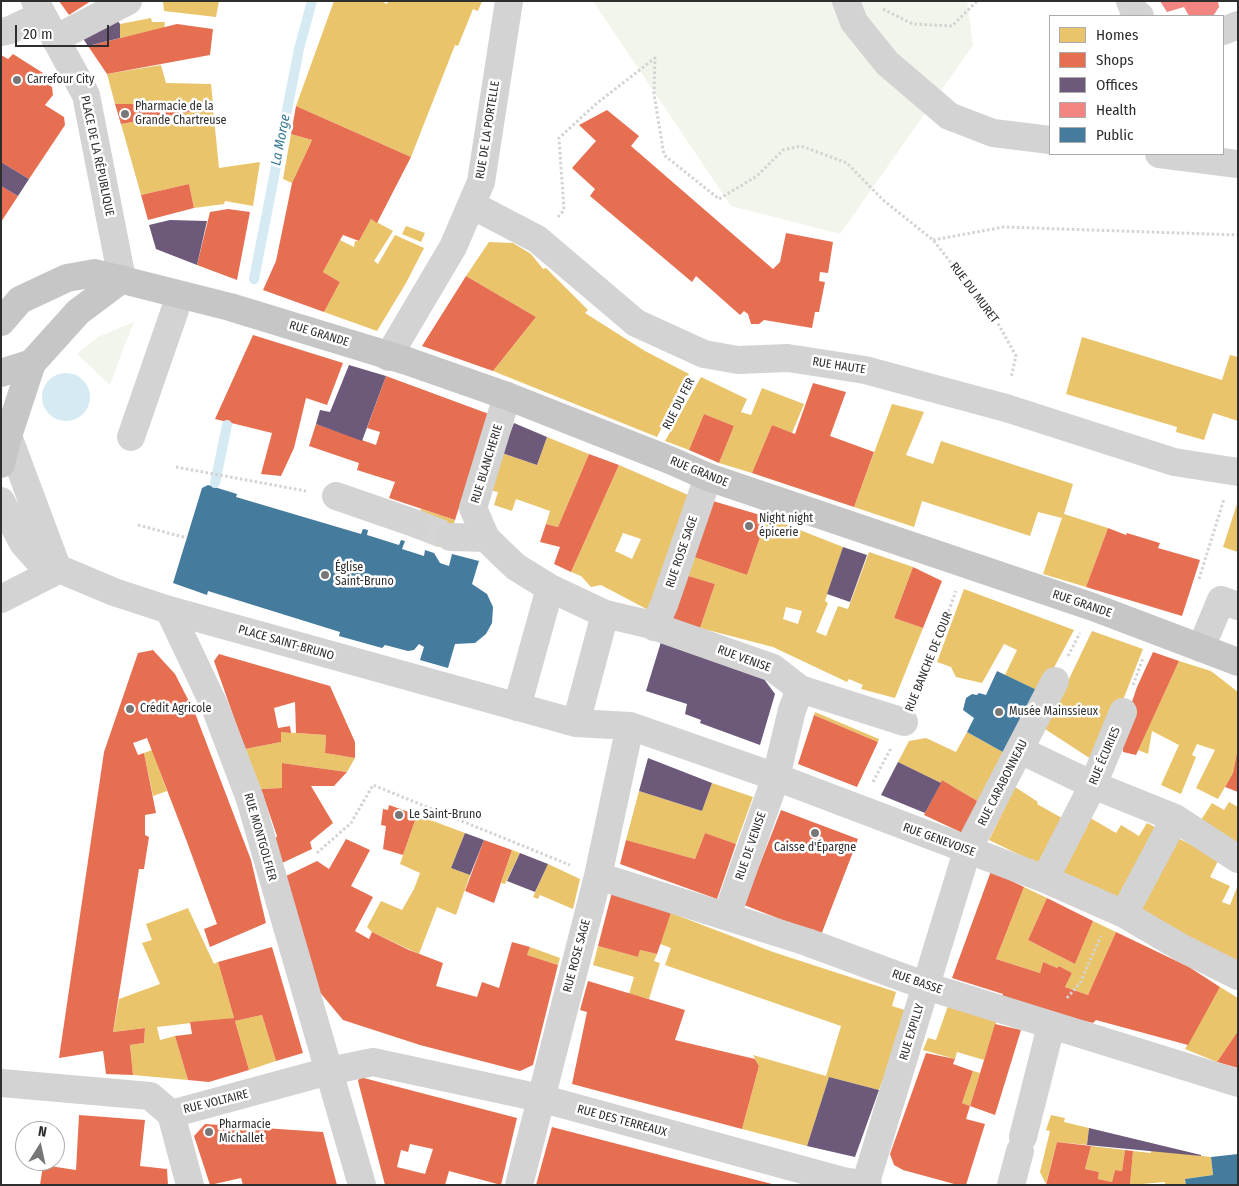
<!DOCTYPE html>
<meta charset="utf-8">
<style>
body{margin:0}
#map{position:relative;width:1239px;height:1186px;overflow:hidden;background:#fff;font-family:"Fira Sans Condensed",sans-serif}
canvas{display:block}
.frame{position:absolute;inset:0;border:2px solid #2e2e2e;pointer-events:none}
.legend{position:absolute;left:1049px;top:15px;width:175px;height:140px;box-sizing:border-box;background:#fff;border:1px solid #ababab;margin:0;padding:6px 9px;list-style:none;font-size:15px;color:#2e2e2e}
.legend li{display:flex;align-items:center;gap:10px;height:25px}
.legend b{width:25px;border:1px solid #ababab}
.north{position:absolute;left:15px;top:1121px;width:50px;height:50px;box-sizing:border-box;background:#fff;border:1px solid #ababab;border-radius:50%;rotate:10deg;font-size:14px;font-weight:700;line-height:20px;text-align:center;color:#2e2e2e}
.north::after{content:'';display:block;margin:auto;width:18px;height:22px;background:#777;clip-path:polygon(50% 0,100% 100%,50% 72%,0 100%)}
.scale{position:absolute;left:15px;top:25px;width:94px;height:22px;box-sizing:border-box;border:2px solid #2e2e2e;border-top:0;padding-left:6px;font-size:15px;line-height:18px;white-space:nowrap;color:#2e2e2e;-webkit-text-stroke:4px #fff;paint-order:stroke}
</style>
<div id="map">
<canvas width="1239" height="1186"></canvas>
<div class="frame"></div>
<ul class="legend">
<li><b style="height:14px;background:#e9c46a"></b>Homes</li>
<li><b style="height:14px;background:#e76f51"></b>Shops</li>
<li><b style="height:14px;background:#6d597a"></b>Offices</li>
<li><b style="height:14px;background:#f28482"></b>Health</li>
<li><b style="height:14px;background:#457b9d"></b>Public</li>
</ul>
<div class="north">N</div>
<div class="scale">20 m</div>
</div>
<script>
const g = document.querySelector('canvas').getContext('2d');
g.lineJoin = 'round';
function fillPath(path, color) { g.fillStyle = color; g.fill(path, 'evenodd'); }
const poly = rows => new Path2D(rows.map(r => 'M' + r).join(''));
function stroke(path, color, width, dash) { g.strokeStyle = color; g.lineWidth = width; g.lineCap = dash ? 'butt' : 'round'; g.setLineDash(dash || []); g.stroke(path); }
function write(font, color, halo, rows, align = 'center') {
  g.font = font + ' "Fira Sans Condensed",sans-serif'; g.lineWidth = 5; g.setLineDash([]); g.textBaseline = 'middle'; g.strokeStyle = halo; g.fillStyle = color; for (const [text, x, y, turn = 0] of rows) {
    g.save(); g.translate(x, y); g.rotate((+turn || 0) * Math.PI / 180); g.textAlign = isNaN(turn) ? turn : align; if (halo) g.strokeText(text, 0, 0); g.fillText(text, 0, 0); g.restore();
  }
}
const green = poly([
 [593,1,967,1,973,45,840,234,731,206],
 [134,322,123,349,110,385,77,354,98,337]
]);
const water = poly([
 '42 397a24 24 0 1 1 48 0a24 24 0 1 1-48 0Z'
]);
const homes = poly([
 [163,1,219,1,216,17,164,11],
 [334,1,381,1,387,4,388,1,482,1,478,11,473,9,458,46,455,45,411,157,296,106],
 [151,18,152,22,165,22,164,28,120,38,120,24],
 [161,65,166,83,211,84,213,104,115,104,107,74],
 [213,108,219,168,260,162,253,206,225,201,224,204,194,208,189,184,141,195,121,124],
 [291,134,312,140,292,183,283,179],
 [371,219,393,231,374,261,378,264,395,235,424,248,406,283,377,331,324,312,340,282,323,272,340,240,354,247,355,241,359,241],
 [406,226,425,233,421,242,402,234],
 [489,242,513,243,531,254,543,269,546,268,588,310,585,313,645,351,689,374,657,437,493,371,536,317,466,276],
 [1082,337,1222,380,1230,355,1238,357,1238,421,1213,413,1204,440,1176,432,1177,427,1066,394],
 [701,377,747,399,741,412,751,415,762,388,804,404,792,433,772,425,752,473,719,463,734,426,704,414,689,450,665,441],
 [892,404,924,412,906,455,933,464,941,441,1073,484,1064,514,1108,528,1086,587,1043,574,1062,518,1038,512,1030,536,922,501,914,527,854,507],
 [547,437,589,454,558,527,546,524,550,511,516,499,512,511,494,505,498,492,490,490,502,453,537,465],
 [619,465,695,498,654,613,601,585,591,587,581,576,571,572],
 [623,533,641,539,632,559,615,551],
 [1237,504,1238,504,1238,552,1223,547],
 [421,509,455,520,446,549,412,537],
 [767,517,843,547,825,601,828,603,816,632,826,636,838,606,848,609,869,552,913,567,894,618,923,628,895,698,861,689,863,685,849,679,847,682,773,647,700,628,715,584,682,574,688,555,747,575],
 [786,607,802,611,798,624,783,619],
 [964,589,1074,630,1041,692,1005,675,1017,650,1004,644,982,683,956,677,951,667,937,662],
 [1092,631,1143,649,1123,700,1094,761,1045,729],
 [1179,661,1211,671,1238,692,1238,749,1233,773,1218,799,1196,788,1215,750,1197,744,1192,755,1196,757,1181,794,1161,785,1179,745,1152,731,1148,754,1138,750],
 [815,712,879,739,878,742,814,715],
 [281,732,326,735,325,753,355,758,347,772,282,763,282,788,261,789,245,749,281,742],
 [967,732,1010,756,984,805,942,780,941,783,898,762,909,741,926,738,956,752],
 [152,750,167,791,153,796,144,753],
 [712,783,753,797,736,844,705,833,695,859,626,840,639,791,702,811],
 [1015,787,1038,802,1037,804,1069,822,1045,867,989,840],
 [1229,802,1238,807,1238,853,1197,826,1212,803,1224,810],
 [417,815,465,833,451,868,470,875,456,915,437,907,419,954,372,932,367,927,381,901,402,910,414,889,420,873,400,864],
 [1087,816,1116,833,1121,825,1139,836,1147,823,1161,830,1120,902,1057,873],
 [1176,837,1219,859,1210,877,1230,886,1222,902,1230,905,1238,885,1238,962,1137,911],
 [512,850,520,853,505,884,501,883],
 [548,864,580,879,573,909,540,895,538,899,533,897],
 [1024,887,1047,898,1028,940,1075,964,1093,921,1116,932,1088,995,1065,987,1072,973,1059,966,1057,968,1043,962,1040,973,996,959],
 [188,908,214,964,218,962,234,1018,157,1027,160,1040,175,1036,188,1080,133,1075,130,1045,144,1043,145,1028,113,1032,119,999,160,984,142,943,152,940,146,924],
 [671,913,773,952,896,992,892,1006,908,1011,879,1090,829,1077,807,1146,742,1129,759,1066,753,1055,826,1076,841,1026,665,965,671,948,660,944],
 [598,946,638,957,640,950,657,954,654,961,660,963,649,999,629,994,634,977,593,965],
 [530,947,560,958,558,965,527,955],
 [1220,987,1238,998,1238,1031,1217,1062,1185,1049],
 [949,1003,997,1020,984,1060,957,1052,955,1059,923,1050,928,1038,936,1040],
 [262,1015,276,1061,249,1070,235,1021],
 [973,1071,980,1073,970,1106,962,1103],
 [1051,1115,1065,1118,1064,1122,1089,1128,1087,1145,1057,1142,1046,1184,1040,1172,1050,1131,1046,1130],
 [1091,1146,1125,1150,1122,1171,1115,1170,1112,1182,1098,1179,1099,1172,1085,1169],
 [1151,1150,1211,1157,1213,1175,1185,1179,1186,1185,1165,1185,1165,1182,1130,1185,1133,1151,1151,1153]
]);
const shops = poly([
 [59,1,91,1,69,15],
 [177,24,213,29,210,55,107,74,88,46],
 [13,54,43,73,39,79,52,87,53,95,45,105,64,117,65,125,29,179,1,162,1,55,8,59],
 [115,104,213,104,213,108,121,124],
 [296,106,411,157,377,223,371,219,359,241,343,235,340,240,323,272,340,282,324,312,263,290,276,261,292,183,312,140,291,134],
 [607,110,639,136,631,146,773,269,780,262,786,233,833,242,828,273,820,272,819,281,825,282,819,312,815,312,812,328,764,320,759,324,751,324,748,314,744,311,740,315,696,276,692,282,590,196,595,189,572,168,596,141,579,125],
 [189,184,194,208,148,220,141,195],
 [1,186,18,196,1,222],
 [228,209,250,212,237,280,197,265,210,212],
 [466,276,536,317,493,371,422,346],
 [253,335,343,363,327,405,306,398,294,448,281,476,261,474,272,433,215,419],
 [386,376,489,414,455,520,389,498,395,482,357,470,359,463,309,446,316,424,376,445,380,432,367,428],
 [813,383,846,392,830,436,874,452,854,507,752,473,772,425,795,434],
 [704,414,734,426,719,463,689,450],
 [589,454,619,465,571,572,554,564,560,547,540,542,546,524,558,527],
 [706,499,767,517,747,575,688,555],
 [1108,528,1126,535,1127,533,1160,543,1158,548,1200,560,1182,616,1086,587],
 [913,567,942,581,923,628,894,618],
 [682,574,715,584,700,628,670,618],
 [153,650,175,674,195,713,251,860,266,923,210,947,204,929,217,924,187,842,147,738,133,743,138,755,144,753,156,813,145,815,145,835,149,837,144,869,139,869,113,1032,145,1028,144,1043,130,1045,133,1075,106,1074,103,1051,59,1058,104,752,138,653],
 [1153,652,1179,661,1136,755,1123,752,1122,731,1137,687],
 [219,654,330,686,355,742,355,758,325,753,326,735,296,733,295,702,274,708,278,728,290,726,291,733,281,732,281,742,245,749,214,661],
 [814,715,878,742,857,787,798,764],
 [1237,753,1238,753,1238,792,1225,787,1233,773],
 [282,763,347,772,334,786,311,786,333,823,310,842,312,849,280,864,273,843,277,836,261,789,282,788],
 [942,780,984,805,969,836,924,815],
 [389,805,417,815,403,855,383,849,386,826,381,825,383,809,388,810],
 [781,810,858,839,821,935,744,905],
 [705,833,736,844,717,899,620,864,626,840,695,859],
 [346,839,370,850,351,886,373,897,355,931,369,939,372,932,409,950,443,963,436,986,477,997,482,982,499,988,512,942,530,947,527,955,558,965,533,1065,520,1071,420,1045,343,1020,313,984,284,877,317,861,329,869],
 [484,840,512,850,494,903,465,891],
 [991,871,1024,887,996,959,1040,973,1043,962,1057,968,1059,966,1072,973,1065,987,1088,995,1116,932,1189,967,1220,987,1188,1045,1096,1020,1093,1023,1000,1000,1003,994,952,978],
 [612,892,671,913,657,954,640,950,638,957,598,946],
 [1047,898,1093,921,1075,964,1028,940],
 [272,947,303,1053,276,1061,262,1015,235,1021,249,1070,209,1082,188,1080,175,1036,192,1034,190,1022,234,1018,218,962],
 [588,981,685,1010,675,1040,755,1059,759,1066,742,1129,572,1084,587,1012,580,1010],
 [995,1024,1021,1030,995,1115,970,1106],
 [1238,1031,1238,1068,1217,1062],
 [926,1053,955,1059,953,1064,973,1071,962,1103,970,1106,966,1119,985,1124,966,1185,958,1185,903,1170,894,1165,890,1154],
 [360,1077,517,1118,501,1185,449,1171,445,1185,385,1185,358,1081],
 [410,1144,433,1149,425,1174,397,1167,401,1150,408,1152],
 [79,1115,145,1120,140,1166,167,1169,168,1185,40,1185,43,1165,76,1170],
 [205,1124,323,1132,337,1185,243,1185,241,1178,210,1185,194,1136],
 [552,1127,772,1184,771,1185,536,1185],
 [1057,1142,1091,1146,1085,1169,1099,1172,1098,1179,1112,1182,1115,1170,1122,1171,1125,1150,1133,1151,1130,1185,1046,1185]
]);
const offices = poly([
 [115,17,120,24,120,38,88,46,78,31],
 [1,162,29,179,18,196,1,186],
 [170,220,207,221,197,265,156,249,149,225],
 [349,365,386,376,362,441,316,424,320,410,330,412],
 [514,423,547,437,537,465,502,453],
 [843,547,867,555,850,602,827,594],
 [661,642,764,679,775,694,760,745,700,723,701,720,685,714,687,704,646,691],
 [648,758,712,783,702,811,639,791],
 [898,762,941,783,925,813,881,795],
 [465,833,484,840,470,875,451,868],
 [520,853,548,864,535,892,507,881],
 [829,1077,879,1090,855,1157,807,1146],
 [1089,1128,1201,1155,1201,1156,1087,1145]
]);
const health = poly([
 [1160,1,1218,1,1219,7,1213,16,1189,16,1184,7,1167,12]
]);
const public = poly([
 [208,485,237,494,236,497,361,534,363,529,368,530,367,535,399,545,401,540,405,541,402,549,424,556,425,550,434,553,440,563,449,566,452,554,479,561,472,584,487,594,493,607,492,623,486,634,475,643,455,644,448,668,420,660,424,647,419,644,414,650,408,651,385,645,382,648,339,636,340,632,208,591,207,595,173,583,202,488],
 [997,671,1041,692,1010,756,967,732,974,718,963,710,966,698,972,694,977,695,979,693,986,695],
 [1238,1154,1238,1185,1186,1185,1185,1179,1213,1175,1211,1157]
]);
const stream = poly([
 [254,279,299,49,312,1],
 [215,483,227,425]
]);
const minorTunnel = poly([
 [417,524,450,537]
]);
const path = poly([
 [883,9,913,24,952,26,977,1],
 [558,217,564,210,559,138,596,104,655,58,654,94,664,155,719,199,757,176,783,150,801,146,847,163,883,200,933,240,995,318,1016,356,1011,378],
 [933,240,1004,227,1238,235],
 [667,427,690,381],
 [176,467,306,491],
 [138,525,187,538],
 [1199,579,1224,499],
 [1068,656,1080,633],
 [1133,685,1143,658],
 [918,696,956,591],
 [873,782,891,748],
 [317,853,351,823,373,785,570,865],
 [1067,998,1080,983,1101,936]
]);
const minor = poly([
 [35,1,86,95,122,279],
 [846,1,854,22,887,63,949,116,993,133,1050,140],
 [1130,1,1134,11,1140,16],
 [1223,31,1238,25],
 [1,32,10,30,42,15],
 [55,39,128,1],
 [1159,154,1238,164],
 [472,205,537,239,636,323,704,354,738,360,788,358,865,370,1006,408,1174,462,1238,472],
 [388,357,453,247,481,182,509,1],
 [507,396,473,508,486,538,499,551,516,567,550,588],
 [8,436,58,570],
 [131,437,175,310,178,295],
 [336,496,417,524],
 [1,501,23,543,38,560,114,592,169,610,576,723,630,726,776,777,1045,879,1124,914,1182,948,1238,976],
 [450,537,486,538],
 [1,599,58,570],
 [169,610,215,707,250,799,362,1185],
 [605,614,648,624,773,668,800,689,792,710,776,777,727,915],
 [654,627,664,605,708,477],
 [1201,648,1221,600,1238,606],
 [800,689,904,722],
 [517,707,550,588,605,614,576,723],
 [1020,750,1093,785,1175,818],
 [598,876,807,942,926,986,1238,1083],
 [1045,879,1093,785,1123,712],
 [1124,914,1175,818,1238,859],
 [1,1083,150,1096,171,1114,329,1071,373,1062,540,1098,843,1181,868,1185],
 [171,1114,190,1185],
 [1023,1137,1051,1026],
 [519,1185,598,876,630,726],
 [865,1185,967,851,1055,681],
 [1011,1185,1020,1151]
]);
const major = poly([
 [1,322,20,300,67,278,95,273,230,307,407,361,507,396,672,461,708,477,1093,607,1238,662],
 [1,373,32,363],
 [1,464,8,436,32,363,78,312,122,279]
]);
const markers = [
 [17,80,5,"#777"],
 [125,114,5,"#777"],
 [749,526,5,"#777"],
 [325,575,5,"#777"],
 [130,709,5,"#777"],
 [999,712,5,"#777"],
 [399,815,5,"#777"],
 [815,833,5,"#777"],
 [209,1132,5,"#777"]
];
const poiNames = [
 ["Carrefour City",27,80],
 ["Pharmacie de la",135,107],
 ["Grande Chartreuse",135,121],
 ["Night night",759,519],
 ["épicerie",759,533],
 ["Église",335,568],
 ["Saint-Bruno",335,582],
 ["Crédit Agricole",140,709],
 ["Musée Mainssieux",1009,712],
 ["Le Saint-Bruno",409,815],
 ["Caisse d'Épargne",815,848,"center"],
 ["Pharmacie",219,1125],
 ["Michallet",219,1139]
];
const streetNames = [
 ["RUE DE LA PORTELLE",488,130,-81],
 ["PLACE DE LA RÉPUBLIQUE",97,156,78],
 ["RUE DU MURET",974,293,53],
 ["RUE GRANDE",319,334,17],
 ["RUE HAUTE",839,366,9],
 ["RUE DU FER",679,404,-63],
 ["RUE BLANCHERIE",487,464,-73],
 ["RUE GRANDE",699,472,22],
 ["RUE ROSE SAGE",682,552,-71],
 ["RUE GRANDE",1082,604,19],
 ["PLACE SAINT-BRUNO",286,643,16],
 ["RUE VENISE",744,659,20],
 ["RUE BANCHE DE COUR",929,662,-68],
 ["RUE ÉCURIES",1105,756,-67],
 ["RUE CARABONNEAU",1003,783,-63],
 ["RUE MONTGOLFIER",260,837,74],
 ["RUE GENEVOISE",939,840,20],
 ["RUE DE VENISE",751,846,-71],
 ["RUE ROSE SAGE",577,956,-75],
 ["RUE BASSE",917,982,19],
 ["RUE EXPILLY",912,1032,-73],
 ["RUE VOLTAIRE",216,1102,-14],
 ["RUE DES TERREAUX",622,1121,15]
];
const waterNames = [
 ["La Morge",281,140,-79]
];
fillPath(green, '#f1f5eb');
fillPath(water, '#d6eaf3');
fillPath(homes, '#e9c46a');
fillPath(shops, '#e76f51');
fillPath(offices, '#6d597a');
fillPath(health, '#f28482');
fillPath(public, '#457b9d');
stroke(stream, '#d6eaf3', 10);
stroke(minorTunnel, '#d5d5d5', 28, [28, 14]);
stroke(path, '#d3d3d3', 3, [2.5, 2.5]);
stroke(minor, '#d3d3d3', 28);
stroke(major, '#c6c6c6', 28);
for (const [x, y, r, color] of markers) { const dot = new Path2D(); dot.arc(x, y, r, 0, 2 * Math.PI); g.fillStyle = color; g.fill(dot); stroke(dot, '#fff', 2); }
write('12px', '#2e2e2e', '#fff', poiNames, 'left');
write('12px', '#2e2e2e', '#fff', streetNames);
write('italic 14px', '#367995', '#fff', waterNames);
</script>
